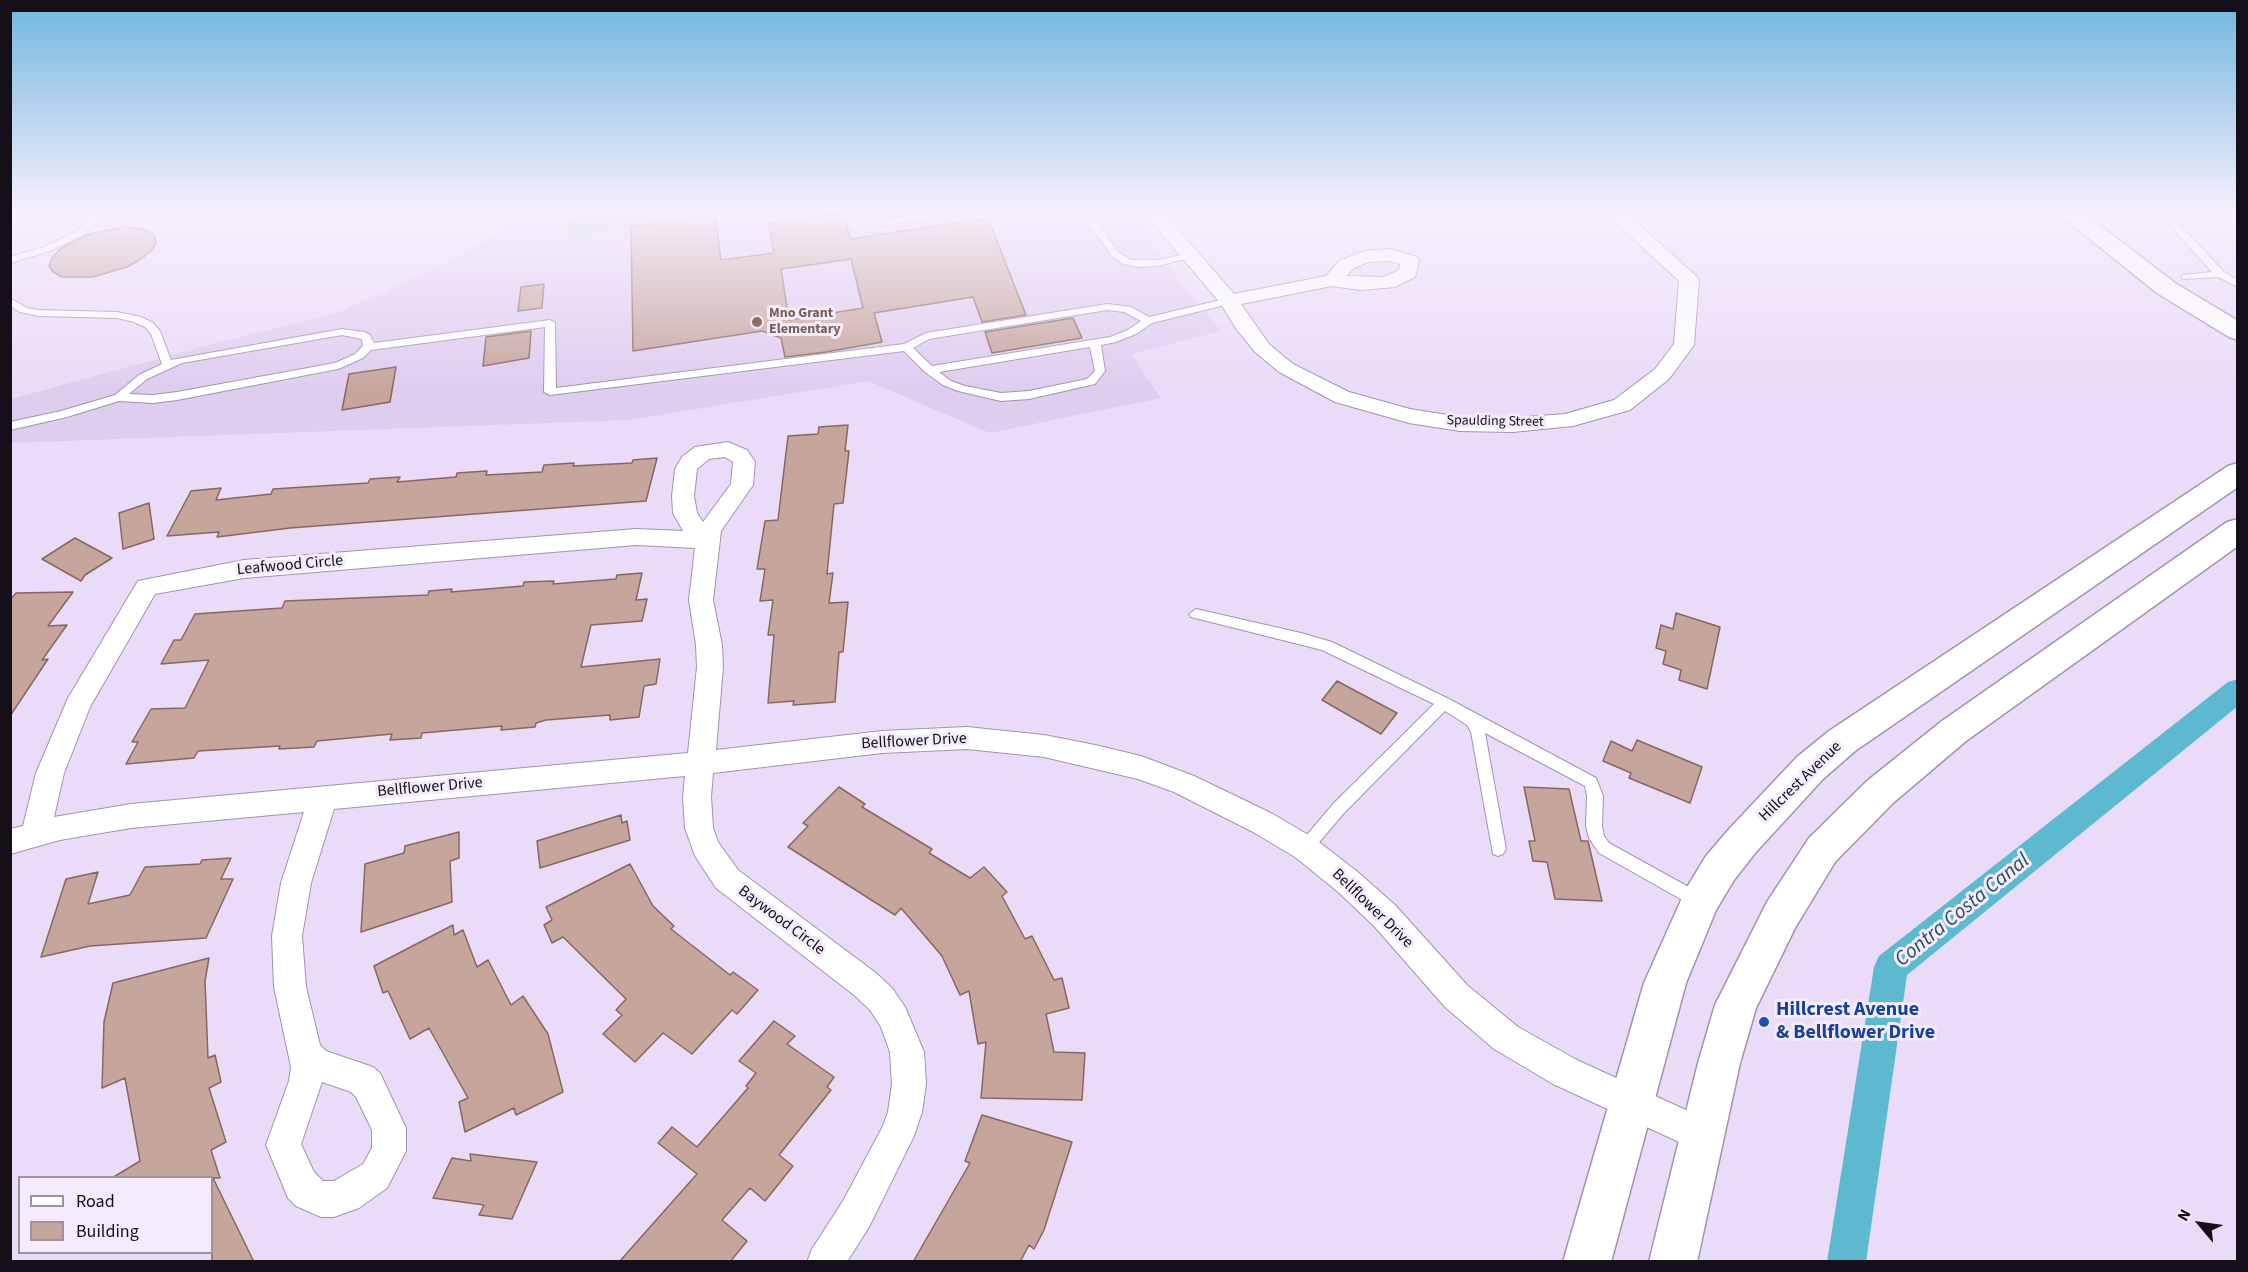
<!DOCTYPE html>
<style>
body{margin:0}
#map{position:relative;width:2248px;height:1272px;overflow:hidden;background:#eadbf8;font-family:"Source Sans 3",sans-serif}
canvas{display:block}
.frame{position:absolute;inset:0;border:12px solid #140f18;pointer-events:none}
.legend{position:absolute;left:18px;top:1176px;width:195px;height:78px;box-sizing:border-box;background:#f4ebfc;border:2px solid #9a93a1;margin:0;padding:8px 10px;list-style:none;font-size:18px;color:#140f18}
.legend li{display:flex;align-items:center;gap:12px;height:30px}
.legend b{width:30px;border:2px solid #9a93a1}
.north{position:absolute;left:2170px;top:1194px;width:60px;height:60px;-webkit-text-stroke:4px #f4ebfc;paint-order:stroke;rotate:299deg;font-size:16px;font-weight:700;line-height:24px;text-align:center;color:#140f18}
.north::after{content:'';display:block;margin:auto;width:21px;height:27px;background:#140f18;clip-path:polygon(50% 0,100% 100%,50% 72%,0 100%)}
</style>
<div id="map">
<canvas width="2248" height="1272"></canvas>
<div class="frame"></div>
<ul class="legend">
<li><b style="height:8px;background:#fff"></b>Road</li>
<li><b style="height:16px;background:#c6a59c"></b>Building</li>
</ul>
<div class="north">N</div>
</div>
<script>
const g = document.querySelector('canvas').getContext('2d');
g.lineJoin = 'round';
function fillPath(path, color) { g.fillStyle = color; g.fill(path, 'evenodd'); }
const poly = rows => new Path2D(rows.map(r => 'M' + r).join(''));
function stroke(path, color, width, dash) { g.strokeStyle = color; g.lineWidth = width; g.lineCap = dash ? 'butt' : 'round'; g.setLineDash(dash || []); g.stroke(path); }
function write(font, color, halo, rows, align = 'center') {
  g.font = font + ' "Source Sans 3",sans-serif'; g.lineWidth = 6; g.setLineDash([]); g.textBaseline = 'middle'; g.strokeStyle = halo; g.fillStyle = color; for (const [text, x, y, turn = 0] of rows) {
    g.save(); g.translate(x, y); g.rotate((+turn || 0) * Math.PI / 180); g.textAlign = isNaN(turn) ? turn : align; if (halo) g.strokeText(text, 0, 0); g.fillText(text, 0, 0); g.restore();
  }
}
const built = poly([
 [536,211,1130,211,1178,279,1221,331,1131,354,1161,398,990,433,868,381,629,420,11,443,11,399,201,347,340,312,441,266]
]);
const green = poly([
 [626,211,633,211,634,228,568,237,569,219],
 [637,211,701,211,702,218,637,227]
]);
const canal = poly([
 [2238,679,2238,706,1907,975,1866,1262,1827,1262,1874,967,1879,956,2228,682,2238,679]
]);
const building = poly([
 [844,213,850,239,983,219,983,222,989,221,1026,315,982,322,973,297,874,313,882,342,826,352,785,357,781,338,762,331,633,351,631,227,715,215,721,260,774,253,769,223,844,213],
 [851,259,863,308,789,320,781,269,851,259],
 [124,227,138,228,149,231,155,236,156,243,151,251,141,259,127,267,93,277,62,277,53,272,49,266,52,258,60,249,89,234,124,227],
 [544,284,542,308,518,311,521,287,544,284],
 [1073,318,1082,338,992,353,985,332,1073,318],
 [531,331,529,358,483,366,486,337,531,331],
 [396,367,390,402,342,410,349,374,396,367],
 [848,425,845,451,849,451,843,503,834,504,827,574,833,573,829,603,848,602,843,652,839,652,835,702,793,705,794,701,768,703,774,635,768,635,773,600,760,601,765,569,757,569,765,521,778,520,788,436,818,434,819,427,848,425],
 [657,458,646,501,290,528,217,537,219,532,167,536,191,491,221,488,216,500,271,494,273,489,368,483,370,479,400,477,397,482,456,477,457,473,487,471,486,475,542,472,544,465,574,463,573,466,632,463,633,460,657,458],
 [149,503,154,539,123,549,119,513,149,503],
 [75,538,112,558,85,575,81,581,42,559,75,538],
 [642,573,636,600,647,599,642,621,591,625,581,667,660,659,656,684,644,686,639,717,610,720,610,715,546,720,536,723,535,727,501,730,502,726,422,733,421,738,390,740,392,734,317,741,314,747,279,749,280,746,198,751,194,758,126,764,138,742,132,742,151,709,185,708,209,660,161,664,174,640,181,640,195,614,282,608,285,601,428,595,429,591,452,589,451,592,523,586,524,582,554,581,553,584,616,579,617,575,642,573],
 [73,592,48,626,67,625,42,660,48,659,10,716,10,600,16,593,73,592],
 [1676,613,1720,627,1707,689,1679,680,1681,670,1663,664,1666,651,1656,648,1661,625,1673,629,1676,613],
 [1337,681,1397,713,1381,734,1322,700,1337,681],
 [1637,740,1702,767,1690,803,1629,778,1631,773,1603,761,1611,741,1632,751,1637,740],
 [839,787,865,804,862,807,932,849,929,853,970,878,984,867,1007,892,1002,896,1025,939,1032,936,1054,980,1062,978,1069,1008,1046,1014,1054,1052,1085,1053,1082,1100,981,1098,986,1042,978,1044,969,991,960,995,942,956,901,908,895,915,788,847,808,826,803,823,839,787],
 [1524,787,1569,789,1581,841,1588,841,1602,901,1555,899,1547,862,1533,861,1529,841,1535,841,1524,787],
 [621,815,622,823,627,821,630,840,540,868,537,841,621,815],
 [459,832,459,858,450,861,452,902,361,932,365,864,404,853,405,846,459,832],
 [231,858,221,879,233,879,206,938,90,946,41,957,66,879,98,872,88,904,130,895,145,867,200,864,202,860,231,858],
 [630,864,653,906,674,926,671,929,730,975,733,972,758,990,737,1014,732,1010,692,1054,663,1033,635,1062,603,1034,622,1015,616,1010,626,999,563,937,552,943,544,925,552,920,546,907,630,864],
 [453,925,454,935,463,930,477,967,488,960,511,1005,523,996,548,1034,563,1092,516,1115,514,1108,465,1132,459,1102,468,1098,429,1028,410,1039,388,991,383,993,374,966,453,925],
 [209,958,205,981,208,1058,215,1055,221,1082,209,1088,226,1142,211,1150,220,1178,213,1178,254,1262,212,1262,212,1178,112,1178,140,1161,125,1078,102,1088,104,1022,113,983,209,958],
 [774,1021,795,1036,787,1044,834,1077,827,1087,831,1090,779,1155,793,1166,765,1201,750,1188,722,1220,747,1241,730,1262,619,1262,697,1174,658,1143,672,1127,697,1147,748,1088,746,1086,756,1073,739,1061,774,1021],
 [982,1115,1072,1142,1044,1230,1034,1249,1029,1245,1020,1262,913,1262,970,1163,965,1161,982,1115],
 [470,1154,537,1162,512,1219,479,1215,484,1205,433,1198,452,1158,471,1161,470,1154]
]);
const service = poly([
 [85,211,95,211,99,220,83,235,50,251,10,263,10,257,44,247,77,231,89,219,85,211],
 [938,211,961,211,956,214,882,226,877,223,882,220,938,211],
 [1080,211,1090,211,1118,252,1131,260,1158,260,1191,253,1196,256,1158,266,1138,267,1124,264,1112,256,1080,211],
 [2157,211,2167,211,2224,272,2238,280,2238,287,2218,277,2182,279,2182,275,2212,272,2157,211],
 [10,298,27,308,38,310,117,312,141,317,153,323,160,331,171,360,342,329,364,332,370,335,374,343,550,320,555,323,556,388,904,344,926,333,1107,304,1131,307,1149,317,1229,298,1234,301,1233,303,1152,323,1136,334,1116,342,1101,345,1105,371,1095,384,1029,399,1001,401,958,391,943,385,925,372,904,351,550,395,544,392,545,327,371,350,363,358,338,369,177,400,153,403,119,401,67,417,10,430,10,422,61,411,115,395,139,375,162,364,151,334,145,327,134,322,117,318,38,316,20,312,10,306,10,298],
 [1107,310,1124,312,1141,321,1128,330,1110,337,932,366,913,348,929,339,1107,310],
 [342,335,362,339,363,346,355,354,335,363,177,392,153,395,129,394,147,379,182,363,342,335],
 [1090,347,1095,371,1087,379,1029,391,1001,393,965,386,951,381,939,372,1090,347],
 [1196,609,1301,633,1332,642,1449,699,1596,778,1603,796,1602,826,1604,836,1609,843,1705,896,1707,901,1705,906,1699,908,1693,906,1599,853,1589,838,1586,826,1587,796,1585,786,1485,733,1506,849,1503,854,1498,856,1493,854,1471,732,1467,725,1445,711,1344,813,1310,853,1305,855,1300,853,1297,848,1300,843,1334,803,1434,704,1322,650,1191,617,1189,614,1196,609]
]);
const minor = poly([
 [1143,211,1162,211,1234,294,1326,276,1339,261,1364,251,1390,249,1417,257,1419,261,1415,277,1395,287,1360,290,1332,286,1241,304,1269,344,1293,364,1349,392,1410,409,1460,417,1513,418,1565,414,1614,400,1655,369,1674,344,1679,281,1613,220,1599,215,1596,211,1625,212,1696,276,1699,280,1694,345,1669,379,1630,410,1573,426,1513,432,1460,431,1409,423,1335,402,1279,372,1255,352,1237,330,1221,304,1143,211],
 [1389,261,1400,264,1399,270,1384,277,1346,276,1353,269,1368,262,1389,261],
 [728,442,747,450,755,462,753,485,721,531,713,600,722,645,723,667,716,750,882,731,967,727,1044,735,1095,745,1141,756,1194,776,1273,814,1315,839,1359,873,1396,906,1467,985,1518,1027,1577,1060,1714,1123,1719,1135,1714,1147,1702,1152,1690,1147,1553,1084,1494,1049,1445,1007,1374,926,1337,891,1295,857,1253,832,1174,792,1138,779,1044,757,967,749,882,753,713,773,711,797,713,828,718,842,738,870,876,973,892,988,905,1007,924,1052,926,1084,922,1112,914,1136,869,1227,847,1262,807,1262,812,1249,843,1201,882,1128,888,1112,892,1084,890,1052,881,1027,870,1010,854,995,716,888,695,856,685,828,683,797,685,776,334,809,311,883,302,936,306,987,320,1045,326,1051,373,1067,380,1073,406,1128,406,1151,387,1188,359,1208,334,1217,321,1217,296,1206,288,1198,266,1145,289,1081,291,1067,274,987,272,936,281,883,304,812,131,828,60,840,10,854,10,829,23,826,36,773,68,698,138,581,244,560,636,529,683,531,673,513,672,496,675,469,682,457,695,447,728,442],
 [725,457,733,462,731,484,703,522,697,513,694,496,697,469,709,459,725,457],
 [636,545,695,548,689,600,696,645,697,667,688,753,131,804,54,817,64,773,90,707,155,594,244,578,636,545],
 [322,1082,351,1092,356,1097,372,1130,372,1148,363,1164,334,1181,323,1181,314,1172,301,1144,322,1082]
]);
const tertiary = poly([
 [2055,211,2081,211,2175,283,2238,321,2238,340,2229,337,2157,293,2055,211]
]);
const secondary = poly([
 [2238,463,2238,487,1855,751,1823,779,1756,852,1734,880,1716,910,1686,983,1611,1262,1563,1262,1644,983,1686,889,1706,856,1730,828,1797,757,1829,731,2228,466,2238,463],
 [2238,519,2238,546,1966,741,1893,803,1835,862,1795,928,1756,1008,1740,1063,1697,1262,1649,1262,1698,1063,1715,1005,1767,902,1809,838,1867,781,1942,721,2227,522,2238,519]
]);
const markers = [
 [757,322,6,"#8d6e63"],
 [1764,1022,6,"#1a4fb4"]
];
const farEducationnames = [
 ["Mno Grant",769,314],
 ["Elementary",769,330]
];
const farStreetnames = [
 ["Spaulding Street",1495,422,1]
];
const streetNames = [
 ["Leafwood Circle",290,566,-5],
 ["Bellflower Drive",914,742,-3],
 ["Hillcrest Avenue",1801,782,-44],
 ["Bellflower Drive",430,788,-5],
 ["Bellflower Drive",1372,909,44],
 ["Baywood Circle",781,921,37]
];
const nearTransitnames = [
 ["Hillcrest Avenue",1776,1011],
 ["& Bellflower Drive",1776,1034]
];
const nearWaternames = [
 ["Contra Costa Canal",1963,911,-39]
];
fillPath(built, '#dfcdf0');
fillPath(green, '#a9d6b6');
fillPath(canal, '#5cb9d0');
fillPath(building, '#c6a59c');
stroke(building, '#866860', 1.5);
stroke(service, '#a193ad', 2);
stroke(minor, '#a193ad', 2);
stroke(tertiary, '#a193ad', 3);
stroke(secondary, '#a193ad', 3);
fillPath(service, '#fff');
fillPath(minor, '#fff');
fillPath(tertiary, '#fff');
fillPath(secondary, '#fff');
const sky = g.createLinearGradient(0, 0, 0, 389);
sky.addColorStop(0, '#70b6de');
sky.addColorStop(0.54, '#f6effc');
sky.addColorStop(1, '#f6effc00');
g.fillStyle = sky;
g.fillRect(0, 0, 2248, 389);
for (const [x, y, r, color] of markers) { const dot = new Path2D(); dot.arc(x, y, r, 0, 2 * Math.PI); g.fillStyle = color; g.fill(dot); stroke(dot, '#f4ebfc', 2); }
write('bold 14px', '#785e54', '#f4ebfc', farEducationnames, 'left');
write('14px', '#140f18', '#f4ebfc', farStreetnames);
write('16px', '#140f18', '#f4ebfc', streetNames);
write('bold 20px', '#164399', '#f4ebfc', nearTransitnames, 'left');
write('italic 21px', '#244e58', '#f4ebfc', nearWaternames);
</script>
